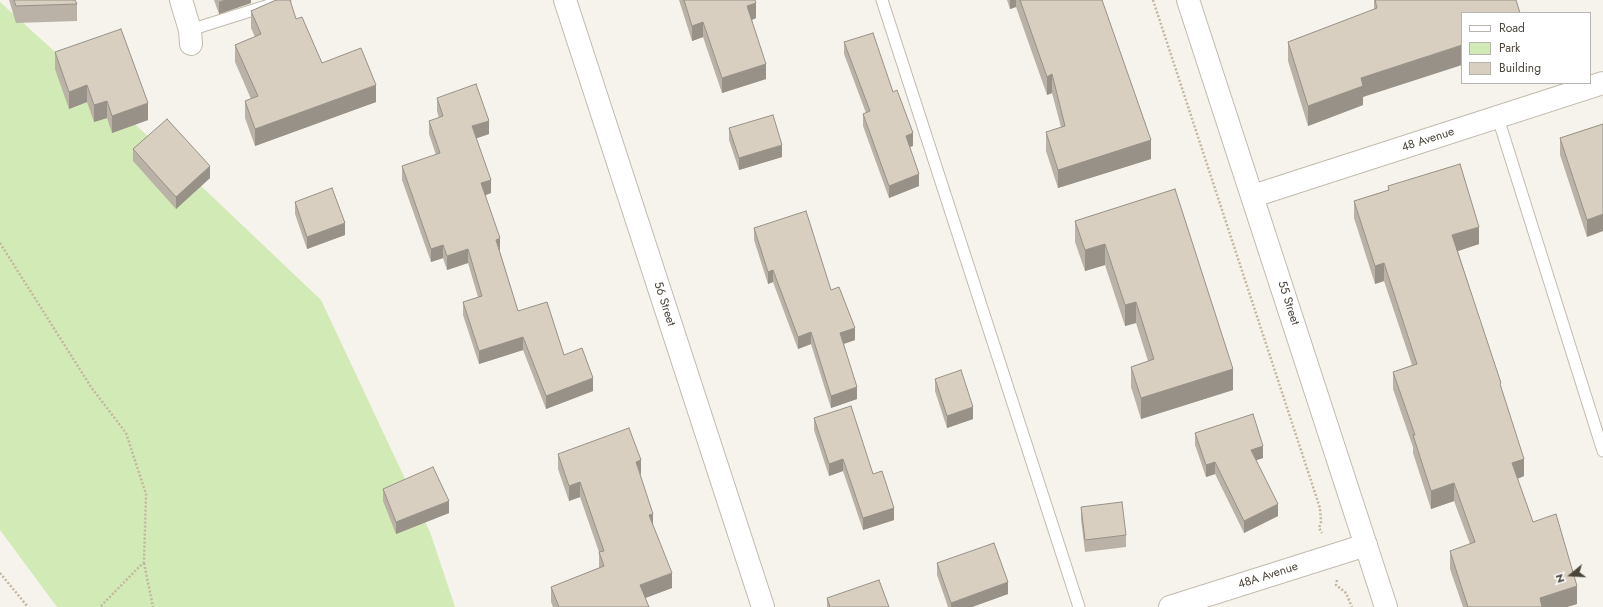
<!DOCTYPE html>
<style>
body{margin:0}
#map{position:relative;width:1603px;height:607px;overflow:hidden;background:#f6f3ec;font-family:Jost,sans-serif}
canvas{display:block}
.legend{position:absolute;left:1461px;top:12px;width:130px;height:72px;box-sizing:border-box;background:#fff;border:1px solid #b7b4b0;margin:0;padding:5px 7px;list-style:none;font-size:12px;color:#4b4439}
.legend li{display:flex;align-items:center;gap:8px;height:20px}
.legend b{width:20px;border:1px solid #b7b4b0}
.north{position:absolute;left:1551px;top:555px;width:40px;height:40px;-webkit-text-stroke:3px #fff;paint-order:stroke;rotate:252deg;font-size:11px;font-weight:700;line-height:16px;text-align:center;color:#4b4439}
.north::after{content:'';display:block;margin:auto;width:14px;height:18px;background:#4b4439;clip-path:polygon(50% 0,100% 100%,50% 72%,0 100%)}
</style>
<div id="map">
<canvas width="1603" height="607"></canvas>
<ul class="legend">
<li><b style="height:5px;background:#fff"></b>Road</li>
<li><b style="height:11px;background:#d2eab5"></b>Park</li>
<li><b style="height:11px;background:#d8cfc1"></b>Building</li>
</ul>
<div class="north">N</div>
</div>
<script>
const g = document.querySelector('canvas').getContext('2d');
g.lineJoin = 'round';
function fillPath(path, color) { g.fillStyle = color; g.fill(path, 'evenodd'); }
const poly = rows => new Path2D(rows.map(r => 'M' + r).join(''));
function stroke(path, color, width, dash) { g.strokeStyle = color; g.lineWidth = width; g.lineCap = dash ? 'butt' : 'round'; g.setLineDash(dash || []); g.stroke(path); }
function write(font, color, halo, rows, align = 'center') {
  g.font = font + ' Jost,sans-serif'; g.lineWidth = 3.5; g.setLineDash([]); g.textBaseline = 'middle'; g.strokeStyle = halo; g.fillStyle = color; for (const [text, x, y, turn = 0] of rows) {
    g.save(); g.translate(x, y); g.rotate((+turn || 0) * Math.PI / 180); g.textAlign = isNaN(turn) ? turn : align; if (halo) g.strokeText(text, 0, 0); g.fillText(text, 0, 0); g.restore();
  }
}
const green = poly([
 [0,2,160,147,321,300,430,532,455,607,57,607,0,530]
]);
const path = poly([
 [1153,0,1320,508,1321,522,1319,528,1322,533],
 [0,243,91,387,126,433,146,494,144,562,100,607],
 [144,563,153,607],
 [0,573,28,607],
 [1337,580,1336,585,1346,593,1352,607]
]);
const service = poly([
 [882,0,1079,607],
 [190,30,285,0],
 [1498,118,1603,451]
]);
const minor = poly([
 [181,0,190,30,191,44],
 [565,0,763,607],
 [1170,607,1366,545]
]);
const tertiary = poly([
 [1188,0,1386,607],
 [1253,196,1603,83]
]);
const wall = poly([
 [9,0,75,0,77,4,77,21,16,23],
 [214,0,251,0,251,3,219,14],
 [679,0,755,0,756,18,752,20,766,79,722,93,703,37,692,41],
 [1007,0,1102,0,1151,159,1058,188,1046,151,1046,132,1061,127,1052,93,1047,95,1016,7,1010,9],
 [1374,0,1516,0,1363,97,1363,105,1308,126,1288,61,1288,42,1374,10],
 [251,11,296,19,322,63,376,102,255,146,245,118,245,101,251,99,235,62,235,45,255,37,251,28],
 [844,42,893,92,913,146,909,147,919,186,889,198,863,126,863,114,866,113,844,54],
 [55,52,148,120,112,133,107,118,94,122,87,102,69,109,55,69],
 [437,98,489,134,476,138,491,193,485,195,500,252,518,311,564,355,593,391,546,409,523,350,479,364,463,315,463,302,478,297,468,263,447,270,443,258,431,262,402,180,402,166,436,155,429,134,429,121,439,118,437,111],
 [1603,124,1587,237,1560,155,1560,138],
 [729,128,782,157,739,170,729,140],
 [133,149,210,178,176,209,133,161],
 [1388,186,1479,244,1458,251,1501,389,1524,476,1517,479,1533,522,1577,604,1567,607,1463,607,1450,569,1450,551,1470,544,1454,501,1431,509,1413,453,1413,447,1393,389,1393,372,1412,365,1384,281,1375,284,1354,218,1354,201,1388,190],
 [1175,189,1233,390,1141,419,1131,387,1131,367,1148,361,1136,323,1125,326,1105,265,1085,271,1075,242,1075,221],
 [295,202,345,235,307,249,295,214],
 [754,228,831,290,855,340,844,344,857,399,831,408,811,344,798,349,773,282,768,284,754,240],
 [935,379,973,419,947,428,935,391],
 [814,418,873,474,894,520,863,530,843,471,829,476,814,430],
 [1195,433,1263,458,1256,460,1278,516,1244,533,1215,474,1206,477,1195,445],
 [558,454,641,476,653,526,672,588,645,598,649,607,553,607,551,602,551,587,599,568,599,552,580,497,569,501,558,469],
 [383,489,449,513,396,534,383,501],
 [1081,507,1126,535,1126,547,1085,552,1081,519],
 [937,563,1008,594,972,607,948,607,937,575],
 [827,598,889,607,827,607]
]);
const shadedWall = poly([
 [224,0,251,0,251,3,219,14,219,2],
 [1010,0,1016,0,1016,7,1010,9],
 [756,3,756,18,747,22,747,6],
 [703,22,703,37,692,41,692,26],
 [1462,45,1462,65,1363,97,1363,105,1308,126,1308,106,1361,78],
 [766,64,766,79,722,93,722,78],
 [1052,74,1052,93,1047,95,1047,77],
 [87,85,87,102,69,109,69,92],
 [376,85,376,102,255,146,255,129],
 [107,101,107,118,94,122,94,105],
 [148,103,148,120,112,133,112,116],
 [489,121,489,134,472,140,472,126],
 [913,133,913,146,906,148,906,136],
 [1151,140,1151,159,1058,188,1058,170],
 [782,145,782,157,739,170,739,158],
 [210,166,210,178,176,209,176,197],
 [919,174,919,186,889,198,889,186],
 [491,180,491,193,481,197,481,183],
 [1603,214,1603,231,1587,237,1587,220],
 [345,223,345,235,307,249,307,237],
 [1479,227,1479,244,1452,253,1452,235],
 [500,238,500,252,496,240],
 [1105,244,1105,265,1085,271,1085,250],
 [443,245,443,258,431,262,431,249],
 [468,249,468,263,447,270,447,256],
 [1384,263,1384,281,1375,284,1375,266],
 [773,270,773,282,768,284,768,272],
 [1136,302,1136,323,1125,326,1125,305],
 [855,328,855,340,840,345,840,333],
 [811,332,811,344,798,349,798,337],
 [523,337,523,350,479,364,479,351],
 [1233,369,1233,390,1141,419,1141,398],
 [593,378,593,391,546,409,546,396],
 [857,387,857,399,831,408,831,396],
 [973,407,973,419,947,428,947,416],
 [1263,446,1263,458,1251,462,1251,450],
 [843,459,843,471,829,476,829,464],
 [1524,459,1524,476,1512,481,1512,463],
 [641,460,641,476,636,462],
 [1215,462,1215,474,1206,477,1206,465],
 [580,482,580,497,569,501,569,486],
 [1454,483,1454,501,1431,509,1431,491],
 [449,501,449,513,396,534,396,522],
 [1278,504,1278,516,1244,533,1244,521],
 [894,508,894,520,863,530,863,518],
 [653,514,653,529,649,515],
 [672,573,672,588,640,600,640,585],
 [1008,582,1008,594,972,607,951,607,951,603],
 [1577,586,1577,604,1567,607,1540,607,1540,598]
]);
const building = poly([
 [14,0,75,0,77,4,16,6,14,0],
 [276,0,290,0,296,19,302,17,322,63,361,48,376,85,255,129,245,101,258,96,235,45,261,34,251,11,276,0],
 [684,0,755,0,756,3,747,6,766,64,722,78,703,22,692,26,684,0],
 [1020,0,1102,0,1151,140,1058,170,1046,132,1065,126,1052,74,1047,77,1020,0],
 [1375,0,1516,0,1520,13,1462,13,1462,45,1361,78,1363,86,1308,106,1288,42,1377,8,1375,0],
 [121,29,148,103,112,116,107,101,94,105,87,85,69,92,55,52,121,29],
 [873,33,893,92,897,90,913,133,906,136,919,174,889,186,863,114,870,111,844,42,873,33],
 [476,84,489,121,472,126,491,180,481,183,500,238,496,240,518,311,547,302,564,355,582,348,593,378,546,396,523,337,479,351,463,302,482,296,468,249,447,256,443,245,431,249,402,166,440,153,429,121,443,116,437,98,476,84],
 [773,115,782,145,739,158,729,128,773,115],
 [167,119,210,166,176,197,133,149,167,119],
 [1603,124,1603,214,1587,220,1560,138,1603,124],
 [1460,164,1479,227,1452,235,1501,383,1500,384,1524,459,1512,463,1533,522,1556,514,1577,586,1540,598,1542,607,1468,607,1450,551,1475,542,1454,483,1431,491,1413,435,1415,435,1393,372,1417,364,1384,263,1375,266,1354,201,1389,190,1388,186,1460,164],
 [332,188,345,223,307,237,295,202,332,188],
 [1175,189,1233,369,1141,398,1131,367,1154,359,1136,302,1125,305,1105,244,1085,250,1075,221,1175,189],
 [806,211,831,290,839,287,855,328,840,333,857,387,831,396,811,332,798,337,773,270,768,272,754,228,806,211],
 [961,370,973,407,947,416,935,379,961,370],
 [851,406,873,474,882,471,894,508,863,518,843,459,829,464,814,418,851,406],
 [1253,414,1263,446,1251,450,1278,504,1244,521,1215,462,1206,465,1195,433,1253,414],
 [629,428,641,460,636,462,653,514,649,515,672,573,640,585,649,607,559,607,551,587,604,566,599,552,604,551,580,482,569,486,558,454,629,428],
 [433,467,449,501,396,522,383,489,433,467],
 [1122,502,1126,535,1085,540,1081,507,1122,502],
 [994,543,1008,582,951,603,937,563,994,543],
 [879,580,889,607,830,607,827,598,879,580]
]);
const streetNames = [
 ["48 Avenue",1428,140,-18],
 ["55 Street",1288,303,72],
 ["56 Street",664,304,72],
 ["48A Avenue",1268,576,-18]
];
fillPath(green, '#d2eab5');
stroke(service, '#c2bbae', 13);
stroke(minor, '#c2bbae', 24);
stroke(tertiary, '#c2bbae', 24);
stroke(path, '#c4b79f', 2.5, [2, 2]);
stroke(service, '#fff', 11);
stroke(minor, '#fff', 22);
stroke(tertiary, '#fff', 22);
fillPath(wall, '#bab2a6');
fillPath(shadedWall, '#979187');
fillPath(building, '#d8cfc1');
stroke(building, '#979187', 1);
write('12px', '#4b4439', '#fff', streetNames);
</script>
